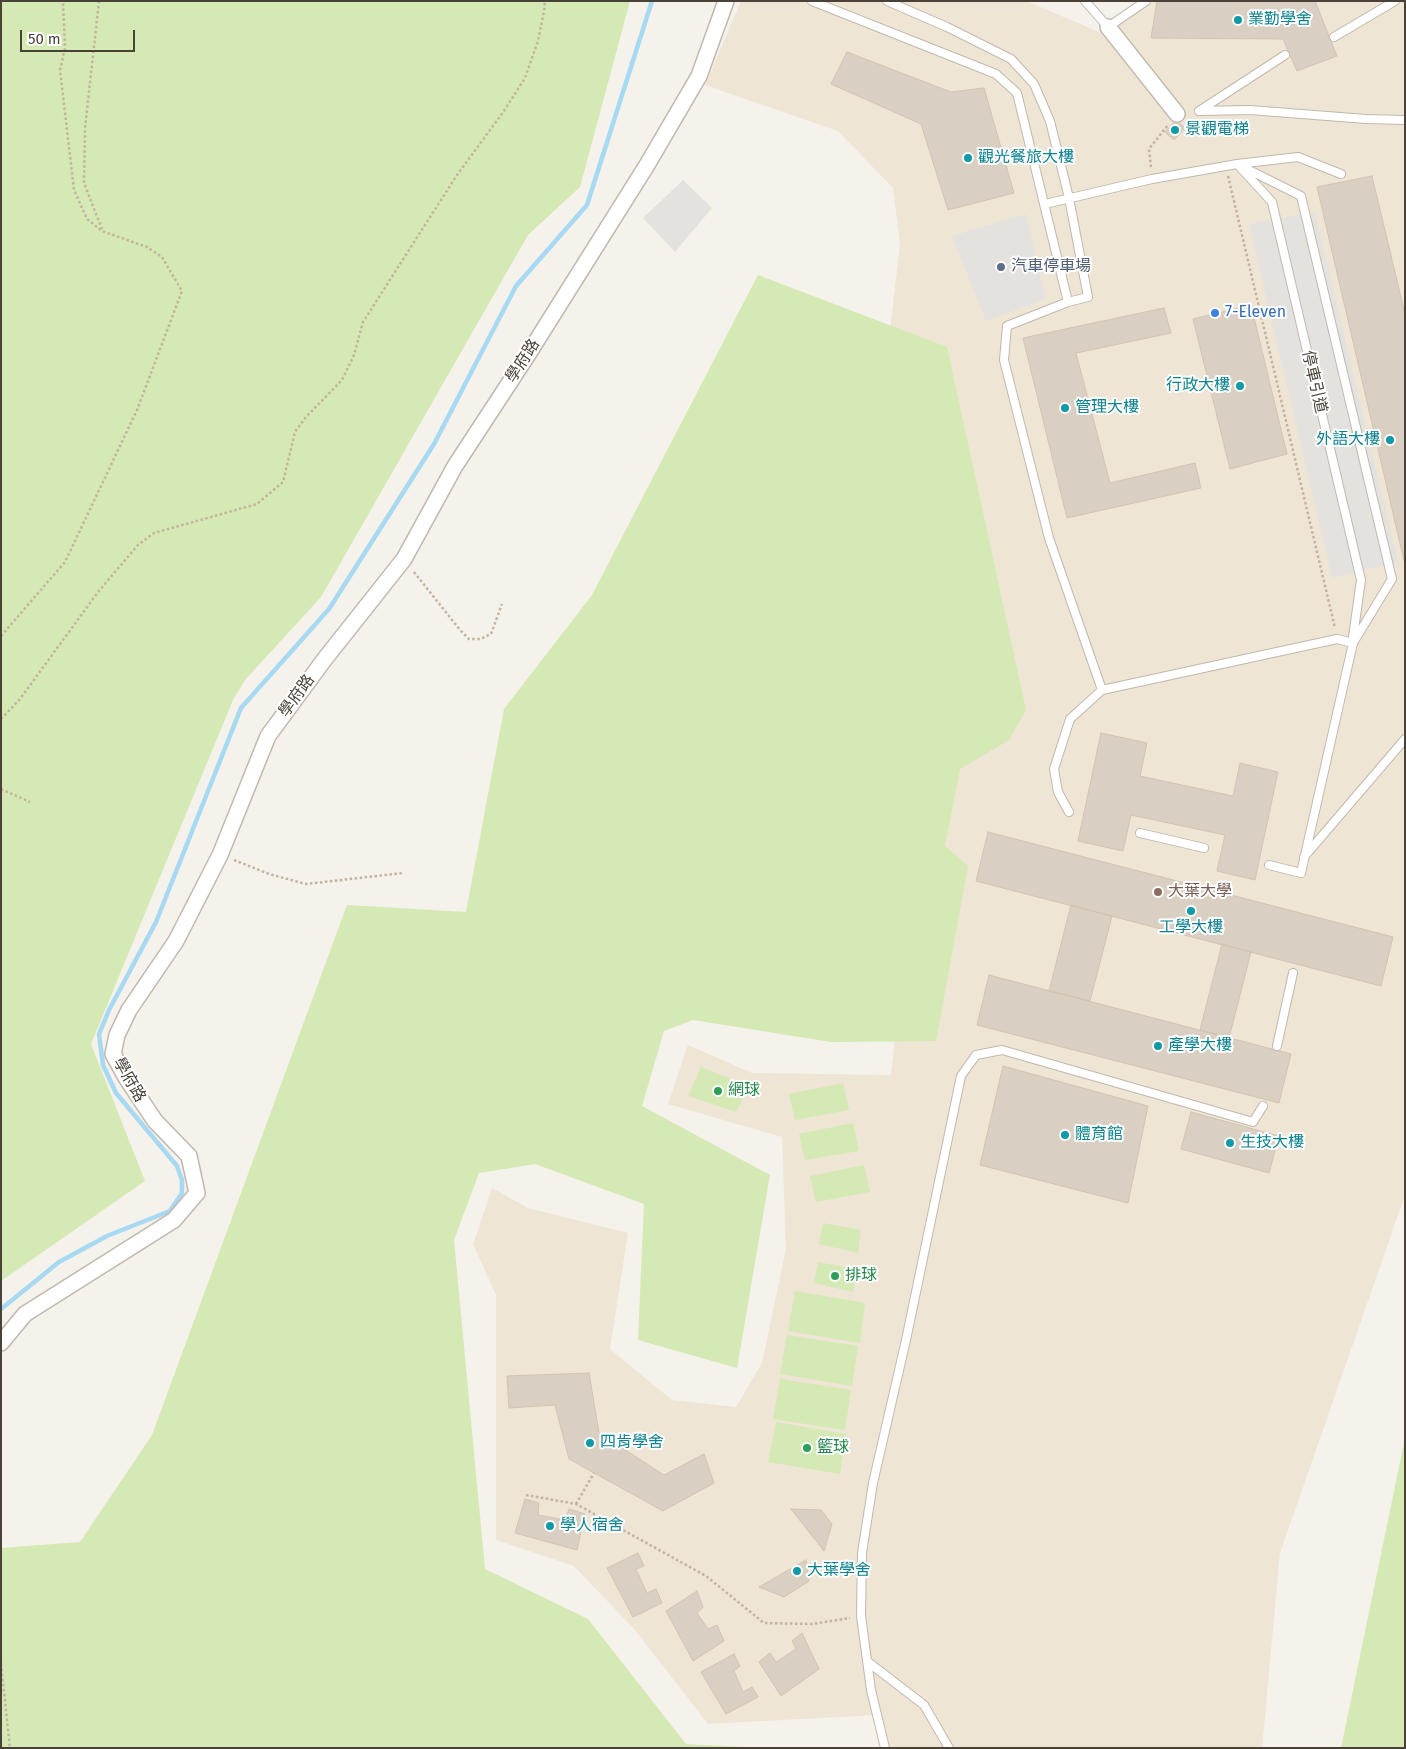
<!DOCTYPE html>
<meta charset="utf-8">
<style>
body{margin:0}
#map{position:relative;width:1406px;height:1749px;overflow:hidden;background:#f5f1eb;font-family:"Fira Sans",sans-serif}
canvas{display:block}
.frame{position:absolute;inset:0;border:2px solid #4a4238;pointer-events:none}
.scale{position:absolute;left:20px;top:30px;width:115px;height:22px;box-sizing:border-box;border:2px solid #4a4238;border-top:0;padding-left:6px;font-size:15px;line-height:18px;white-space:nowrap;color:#4a4238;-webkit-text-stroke:4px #fff;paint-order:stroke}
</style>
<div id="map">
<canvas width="1406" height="1749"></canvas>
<div class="frame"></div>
<div class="scale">50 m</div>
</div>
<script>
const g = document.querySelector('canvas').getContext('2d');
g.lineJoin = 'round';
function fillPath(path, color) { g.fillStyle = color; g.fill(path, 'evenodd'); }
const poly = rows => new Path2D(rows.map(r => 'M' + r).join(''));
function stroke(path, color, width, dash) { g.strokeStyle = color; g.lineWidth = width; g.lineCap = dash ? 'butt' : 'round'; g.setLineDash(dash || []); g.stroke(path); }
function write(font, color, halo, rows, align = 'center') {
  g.font = font + ' "Fira Sans","Noto Sans TC",sans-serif'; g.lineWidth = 4; g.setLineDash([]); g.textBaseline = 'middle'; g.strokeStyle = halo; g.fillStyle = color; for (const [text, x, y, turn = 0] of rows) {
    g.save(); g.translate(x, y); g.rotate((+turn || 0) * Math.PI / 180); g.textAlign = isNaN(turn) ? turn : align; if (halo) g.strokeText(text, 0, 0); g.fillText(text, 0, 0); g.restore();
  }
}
const education = poly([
 [741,1,1026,1,1099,32,1144,1,1405,1,1405,1195,1280,1553,1262,1748,884,1748,877,1715,708,1724,635,1630,574,1566,496,1540,496,1295,473,1244,492,1188,528,1208,628,1233,610,1349,672,1400,736,1407,762,1363,786,1249,782,1137,668,1104,688,1045,752,1073,891,1075,929,738,880,417,900,244,893,188,838,131,705,85]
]);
const green = poly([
 [1,1,630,1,580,187,528,235,321,597,245,680,233,700,91,1044,145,1181,1,1281],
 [758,275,947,347,1026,710,1009,740,960,769,945,846,968,866,936,1041,831,1042,693,1020,664,1031,642,1106,770,1175,737,1368,638,1340,644,1204,535,1164,479,1173,454,1240,485,1569,588,1619,686,1744,764,1748,1,1748,1,1548,80,1542,152,1435,347,905,466,912,504,709,592,595],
 [701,1067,748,1086,736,1112,688,1096],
 [843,1083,849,1110,795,1120,789,1094],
 [853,1123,859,1151,805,1160,799,1134],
 [864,1165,870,1192,816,1202,810,1176],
 [823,1223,861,1230,858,1253,819,1244],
 [818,1262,856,1269,853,1292,814,1283],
 [795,1291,865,1303,860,1343,788,1331],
 [787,1335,858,1346,852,1386,780,1374],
 [780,1379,851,1390,845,1430,773,1419],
 [776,1422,846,1434,840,1474,768,1462],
 [1405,1438,1405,1748,1341,1748]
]);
const parking = poly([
 [683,180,712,208,675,252,643,218],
 [1315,212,1398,562,1332,578,1249,224],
 [1026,214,1046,299,986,321,952,236]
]);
const stream = poly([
 [1,1309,59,1262,107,1236,170,1211,182,1193,182,1180,177,1166,116,1093,103,1065,99,1034,109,1010,156,922,241,708,329,609,434,444,516,286,587,205,652,1]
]);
const building = poly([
 [1157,1,1315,1,1337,56,1297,71,1283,39,1151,38,1157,1],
 [847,52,951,92,984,88,1014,193,948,210,921,124,831,84,847,52],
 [1176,120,1185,128,1174,140,1165,132,1176,120],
 [1372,176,1405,314,1405,565,1317,187,1372,176],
 [1251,305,1287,454,1230,469,1193,319,1251,305],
 [1164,308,1171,333,1076,353,1110,483,1195,463,1201,488,1067,518,1023,338,1164,308],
 [1101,733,1147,743,1140,776,1233,796,1240,763,1278,772,1255,880,1217,871,1225,835,1131,815,1123,851,1078,841,1101,733],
 [988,832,1393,937,1381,986,976,881,988,832],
 [1071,905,1112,916,1090,1001,1049,991,1071,905],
 [1222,944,1251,952,1229,1038,1200,1030,1222,944],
 [989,975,1291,1054,1279,1103,977,1025,989,975],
 [1003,1066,1148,1106,1128,1203,980,1165,1003,1066],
 [1191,1112,1279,1136,1269,1173,1181,1149,1191,1112],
 [589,1373,599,1433,664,1475,704,1454,714,1483,663,1511,569,1459,555,1405,509,1408,507,1376,589,1373],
 [525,1499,539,1503,538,1515,565,1520,569,1509,585,1514,577,1550,515,1533,525,1499],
 [791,1509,821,1510,832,1524,824,1551,791,1509],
 [638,1553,644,1566,636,1569,647,1593,656,1589,662,1603,633,1617,607,1568,638,1553],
 [806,1560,809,1581,784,1597,759,1587,806,1560],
 [697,1591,703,1607,697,1613,708,1629,717,1625,724,1641,693,1661,666,1611,697,1591],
 [802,1633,819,1669,781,1696,759,1662,770,1653,776,1662,796,1649,792,1641,802,1633],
 [734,1654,740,1666,734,1671,743,1692,752,1687,758,1697,726,1714,701,1672,734,1654]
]);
const path = poly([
 [99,1,85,128,84,183,102,229],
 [1151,167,1149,149,1168,125],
 [1228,176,1335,628],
 [414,572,460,630,469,639,480,639,491,634,502,604],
 [1,636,65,562,137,410,182,291,162,257,147,247,102,231,87,219,74,190,60,70,65,48,63,1],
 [1,719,20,699,98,592,138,545,154,533,257,504,283,482,295,432,306,417,342,380,354,355,363,322,457,175,504,111,525,78,538,41,545,6,544,1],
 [1,789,30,802],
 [234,860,269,874,306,884,403,873],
 [526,1495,576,1504,706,1576,764,1623,812,1624,850,1618],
 [576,1504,594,1473],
 [1,1664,10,1748]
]);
const service = poly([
 [812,1,996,74,1017,93,1068,302],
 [887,1,947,27,1011,59,1034,84,1050,121,1069,198,1088,297,1068,302,1007,326,1004,360,1049,538,1102,690,1337,639,1353,643,1301,873,1269,865],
 [1085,1,1108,27,1146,1],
 [1334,37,1395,1],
 [1285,55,1199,111,1250,110,1366,119,1405,120],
 [1237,164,1298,157,1341,174],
 [1240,167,1272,202,1361,580,1353,637],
 [1045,204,1152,179,1237,164,1301,196,1392,579,1353,643],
 [1069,812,1058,792,1054,769,1070,719,1102,690],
 [1140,833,1204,848],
 [1304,857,1405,739],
 [1277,1046,1293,973],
 [868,1662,924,1705,949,1748],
 [885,1748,871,1690,861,1616,862,1553,873,1483,906,1340,961,1076,976,1055,1002,1050,1253,1122,1263,1106]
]);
const minor = poly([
 [1108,27,1177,114],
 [1,1343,25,1314,174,1220,197,1193,189,1156,155,1121,127,1079,113,1054,117,1035,129,1010,176,941,220,855,268,736,324,660,404,559,455,466,527,356,647,165,699,76,726,1]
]);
const markers = [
 [1238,20,5,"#0f9aa8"],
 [1175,130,5,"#0f9aa8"],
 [968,158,5,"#0f9aa8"],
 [1001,267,5,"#5c6f8a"],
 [1215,313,5,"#3f7fe0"],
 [1240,386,5,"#0f9aa8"],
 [1065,408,5,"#0f9aa8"],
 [1390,440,5,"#0f9aa8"],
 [1158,892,5,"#8d6e63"],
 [1191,911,5,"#0f9aa8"],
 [1158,1046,5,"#0f9aa8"],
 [718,1091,5,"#2e9e5b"],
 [1065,1135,5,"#0f9aa8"],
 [1230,1143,5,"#0f9aa8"],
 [835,1276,5,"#2e9e5b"],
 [590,1443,5,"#0f9aa8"],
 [807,1448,5,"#2e9e5b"],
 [550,1526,5,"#0f9aa8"],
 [797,1571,5,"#0f9aa8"]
];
const cultureNames = [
 ["業勤學舍",1248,20],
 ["景觀電梯",1185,130],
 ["觀光餐旅大樓",978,158],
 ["行政大樓",1230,386,"right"],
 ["管理大樓",1075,408],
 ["外語大樓",1380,440,"right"],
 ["工學大樓",1191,928,"center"],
 ["產學大樓",1168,1046],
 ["體育館",1075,1135],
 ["生技大樓",1240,1143],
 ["四肯學舍",600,1443],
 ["學人宿舍",560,1526],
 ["大葉學舍",807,1571]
];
const serviceNames = [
 ["汽車停車場",1011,267]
];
const shopNames = [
 ["7-Eleven",1225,313]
];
const streetNames = [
 ["學府路",523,361,-57],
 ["停車引道",1314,382,77],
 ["學府路",297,696,-54],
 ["學府路",129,1080,60]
];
const educationNames = [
 ["大葉大學",1168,892]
];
const leisureNames = [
 ["網球",728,1091],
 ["排球",845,1276],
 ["籃球",817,1448]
];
fillPath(education, '#eee5d5');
fillPath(green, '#d5e9b4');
fillPath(parking, '#e4e2df');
stroke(stream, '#a7d9f2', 4.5);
fillPath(building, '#dacfc3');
stroke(building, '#d2c4b3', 1);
stroke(service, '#c1b8ad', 10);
stroke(minor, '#c1b8ad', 18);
stroke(path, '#c3b39e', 2.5, [2.5, 2.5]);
stroke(service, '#fff', 8);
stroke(minor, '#fff', 15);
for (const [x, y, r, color] of markers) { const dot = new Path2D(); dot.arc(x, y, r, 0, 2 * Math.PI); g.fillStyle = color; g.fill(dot); stroke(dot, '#fff', 2); }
write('16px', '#0d838f', '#fff', cultureNames, 'left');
write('16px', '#4e5e75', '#fff', serviceNames, 'left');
write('16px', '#366cbe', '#fff', shopNames, 'left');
write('16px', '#4a4238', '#fff', streetNames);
write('16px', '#785e54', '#fff', educationNames, 'left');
write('16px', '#27864d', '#fff', leisureNames, 'left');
</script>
